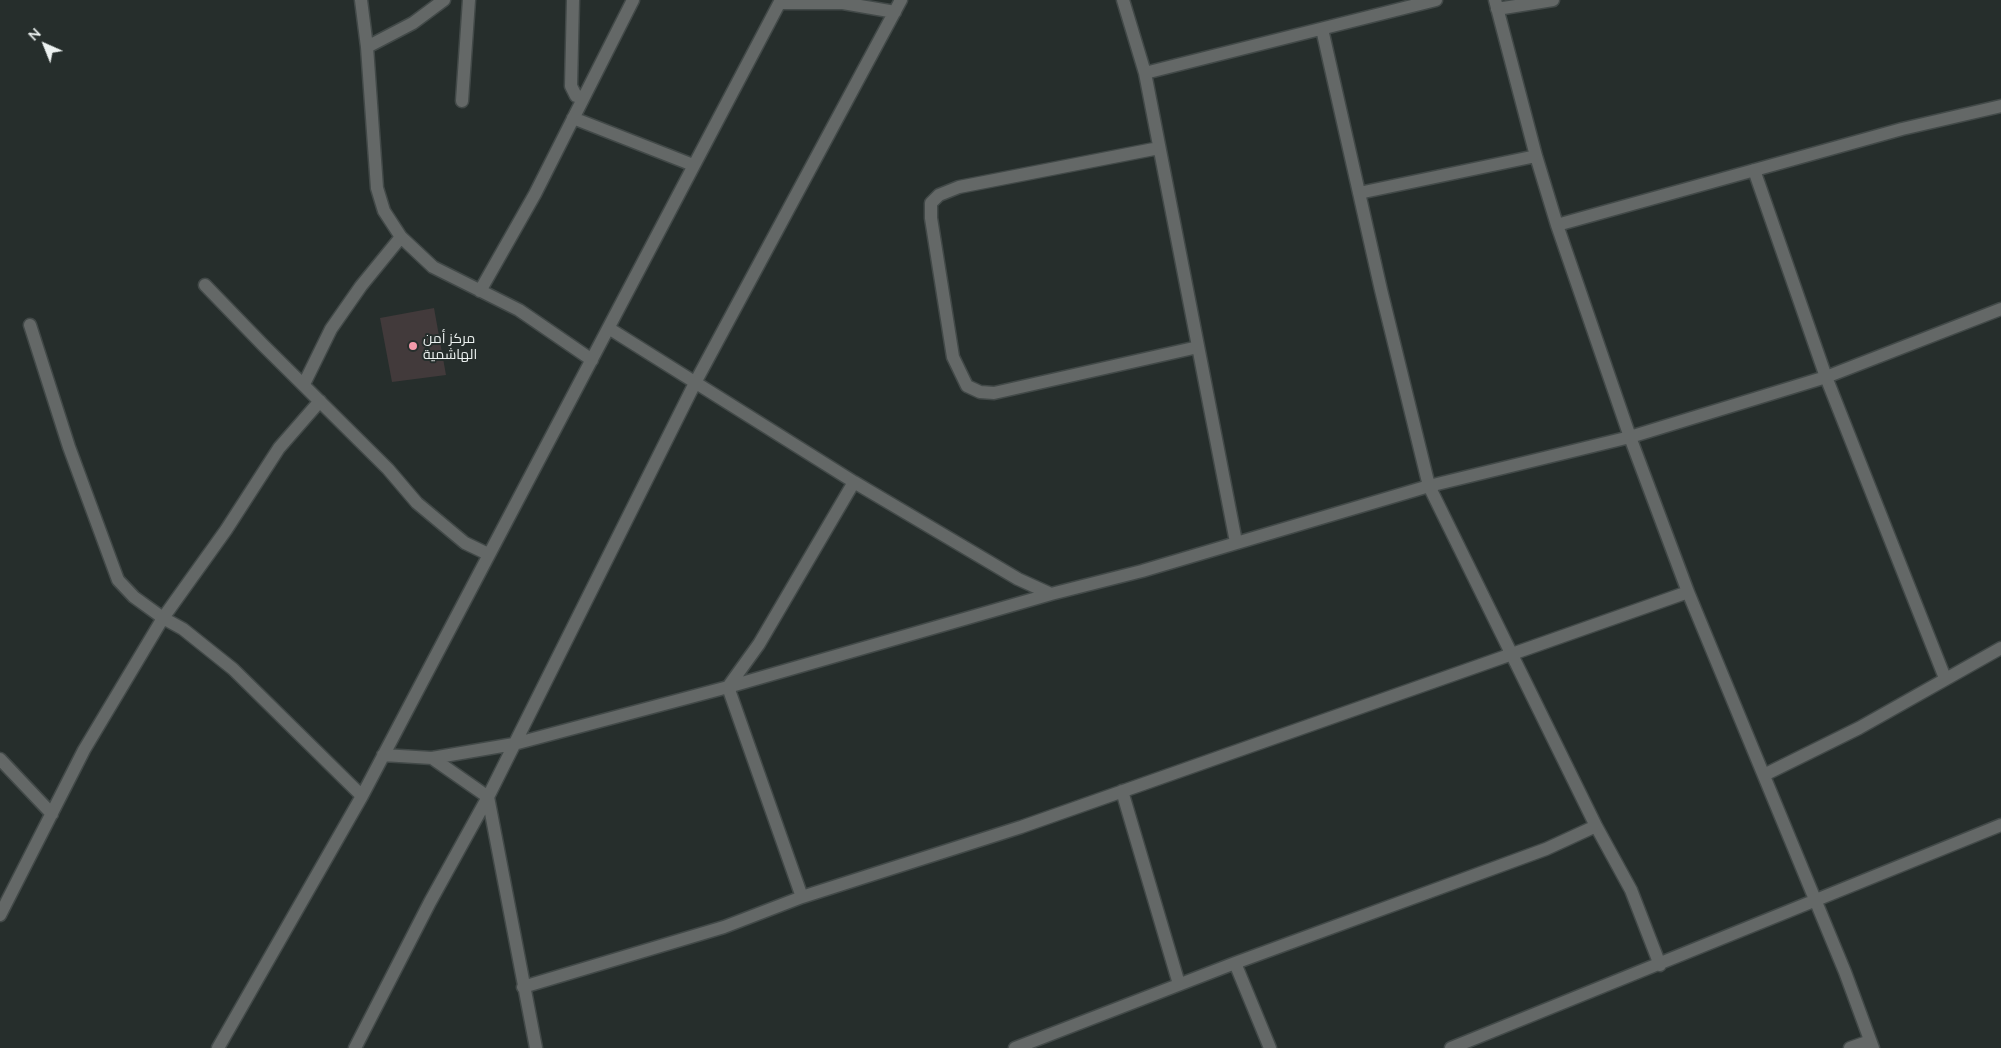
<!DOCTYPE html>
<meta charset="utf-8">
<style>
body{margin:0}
#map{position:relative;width:2001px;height:1048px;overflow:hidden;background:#262e2c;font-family:Lato,sans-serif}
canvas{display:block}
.north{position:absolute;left:20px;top:20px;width:50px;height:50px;-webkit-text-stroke:4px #262e2c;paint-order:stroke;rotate:316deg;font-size:14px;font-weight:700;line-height:20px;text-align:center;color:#edf2f1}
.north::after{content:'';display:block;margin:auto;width:18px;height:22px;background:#edf2f1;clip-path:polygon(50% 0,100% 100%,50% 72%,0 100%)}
</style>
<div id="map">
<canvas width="2001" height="1048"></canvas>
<div class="north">N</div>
</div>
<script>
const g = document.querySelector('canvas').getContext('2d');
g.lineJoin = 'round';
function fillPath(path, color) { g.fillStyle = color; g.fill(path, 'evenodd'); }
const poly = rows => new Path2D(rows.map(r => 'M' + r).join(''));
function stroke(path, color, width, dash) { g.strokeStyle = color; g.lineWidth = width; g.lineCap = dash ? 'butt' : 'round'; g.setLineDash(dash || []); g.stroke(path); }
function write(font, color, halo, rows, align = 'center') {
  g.font = font + ' Lato,Cairo,sans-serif'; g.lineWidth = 4; g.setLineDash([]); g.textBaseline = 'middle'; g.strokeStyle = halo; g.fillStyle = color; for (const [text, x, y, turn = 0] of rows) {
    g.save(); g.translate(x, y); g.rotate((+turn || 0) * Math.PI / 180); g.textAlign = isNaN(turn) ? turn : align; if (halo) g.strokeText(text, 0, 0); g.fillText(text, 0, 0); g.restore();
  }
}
const building = poly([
 [434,308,446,375,392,382,380,318]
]);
const minor = poly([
 [361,0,367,47,377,188,384,211,401,237,433,267,519,310,592,360],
 [573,0,571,86,576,96,584,97],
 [1123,0,1145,73,1236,542],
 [1495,0,1536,156,1557,225,1630,437,1688,592,1845,972,1873,1048],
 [780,3,843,3,895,12],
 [1497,9,1553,0],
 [367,47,413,23,444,0],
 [1145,73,1436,0],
 [462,101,469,0],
 [573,118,693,165],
 [1159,148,959,187,939,195,931,203,931,218,953,357,967,386,980,392,994,393,1198,347],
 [1754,170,1826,377,1945,678],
 [1359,193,1536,156],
 [1557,225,1902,129,2001,106],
 [205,285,263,345,388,469,417,503,465,543,488,554],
 [480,291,535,194,633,0],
 [30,325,69,447,118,580,134,597,163,618,226,530,279,448,320,401],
 [610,329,854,482,1018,579,1051,594,1142,571,1429,486,1630,437,1826,377,2001,309],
 [304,384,331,329,361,286,401,237],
 [383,755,432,758,514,744,728,687,1051,594],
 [432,758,488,797,536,1048],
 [0,759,52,814],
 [1764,775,1859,728,2001,648],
 [1122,791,1179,984],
 [1596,826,1631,890,1660,965],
 [802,897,728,687,759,644,854,482],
 [0,915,84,750,163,618,183,629,233,669,362,796],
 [1235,963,1270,1048],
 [523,987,724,927,802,897,1021,827,1688,592],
 [218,1048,362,796,781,0],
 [355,1048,430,902,488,797,696,381,901,0],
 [1015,1048,1235,963,1546,849,1596,826,1429,486,1381,290,1322,29],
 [1451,1048,2001,825],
 [1850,1048,1870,1041]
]);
const markers = [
 [413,346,5,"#f39aaa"]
];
const poiNames = [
 ["مركز أمن",423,338],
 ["الهاشمية",423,354]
];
fillPath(building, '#423a3b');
stroke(minor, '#424948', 15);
stroke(minor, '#646867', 12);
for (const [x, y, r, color] of markers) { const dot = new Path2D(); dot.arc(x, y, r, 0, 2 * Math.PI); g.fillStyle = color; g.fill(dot); stroke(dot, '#262e2c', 2); }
write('14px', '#edf2f1', '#262e2c', poiNames, 'left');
</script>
